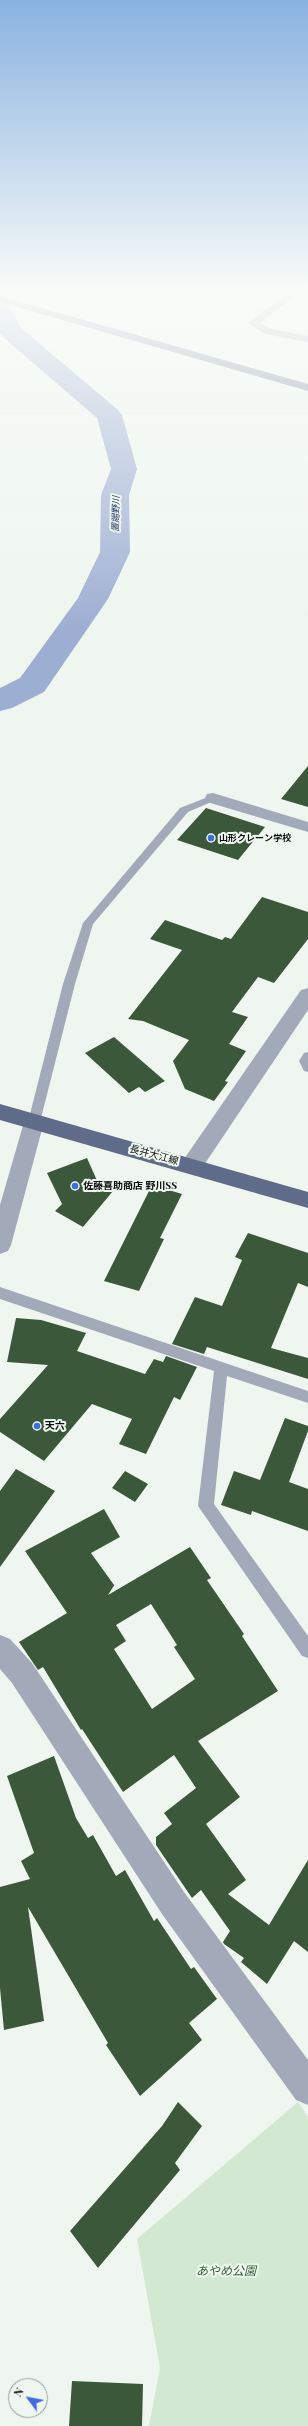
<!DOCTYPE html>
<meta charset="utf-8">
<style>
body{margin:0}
#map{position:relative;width:308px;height:2426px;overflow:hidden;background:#eff6ef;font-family:"Playfair Display",serif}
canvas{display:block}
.north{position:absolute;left:8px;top:2378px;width:40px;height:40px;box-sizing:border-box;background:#eff6ef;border:1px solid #959a95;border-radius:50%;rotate:302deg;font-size:11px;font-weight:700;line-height:16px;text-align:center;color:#0d0f0d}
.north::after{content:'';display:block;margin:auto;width:14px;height:18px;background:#3f6bdc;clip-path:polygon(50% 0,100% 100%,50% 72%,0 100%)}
</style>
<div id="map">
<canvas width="308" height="2426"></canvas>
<div class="north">N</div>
</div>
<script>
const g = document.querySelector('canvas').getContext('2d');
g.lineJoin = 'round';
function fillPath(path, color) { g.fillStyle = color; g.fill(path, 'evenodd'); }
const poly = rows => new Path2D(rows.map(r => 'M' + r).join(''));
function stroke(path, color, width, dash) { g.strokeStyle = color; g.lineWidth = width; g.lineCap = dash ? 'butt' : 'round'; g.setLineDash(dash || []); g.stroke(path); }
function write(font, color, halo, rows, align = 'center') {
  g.font = font + ' "Playfair Display","Noto Sans JP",serif'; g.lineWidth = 4; g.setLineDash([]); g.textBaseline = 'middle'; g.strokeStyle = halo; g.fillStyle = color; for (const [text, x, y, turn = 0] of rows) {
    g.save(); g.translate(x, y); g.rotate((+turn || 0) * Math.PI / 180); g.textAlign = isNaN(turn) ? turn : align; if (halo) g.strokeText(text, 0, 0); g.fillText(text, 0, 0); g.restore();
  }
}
const green = poly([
 [298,2102,308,2117,308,2426,149,2426,160,2368,137,2239]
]);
const river = poly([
 [0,303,8,305,21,328,118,410,122,415,137,469,129,495,130,552,108,599,44,692,12,708,0,711,0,688,20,678,78,598,100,552,101,495,111,469,97,418,3,337,0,333,0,303]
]);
const building = poly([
 [308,766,308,807,281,799],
 [206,808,265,827,238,860,177,840],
 [262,897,308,912,308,939,274,983,258,977,232,1012,248,1017,229,1044,246,1051,225,1081,228,1082,214,1101,185,1089,173,1061,189,1040,143,1021,128,1019,182,950,150,939,165,920,222,940,225,937,231,939],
 [114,1037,165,1081,145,1092,139,1087,129,1093,85,1053],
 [87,1158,99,1185,113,1191,83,1227,55,1211,62,1204,47,1173],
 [152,1185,182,1194,160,1238,164,1239,139,1291,104,1281],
 [248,1233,308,1253,308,1287,298,1283,271,1348,308,1358,308,1379,207,1347,204,1354,172,1344,195,1297,222,1306,242,1260,235,1257],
 [16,1318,41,1320,86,1333,77,1351,145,1374,154,1359,163,1362,166,1356,197,1367,180,1400,174,1397,146,1454,119,1444,132,1419,92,1404,44,1461,0,1432,0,1419,48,1365,7,1362],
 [285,1418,308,1426,308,1431,289,1482,308,1489,308,1531,252,1511,251,1515,221,1505,234,1471,260,1480],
 [16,1469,55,1491,0,1567,0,1491],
 [125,1471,148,1484,135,1502,112,1488],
 [104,1509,120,1537,91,1553,114,1585,115,1584,108,1595,190,1547,211,1578,207,1580,244,1634,242,1636,278,1691,198,1741,240,1797,206,1824,246,1880,228,1894,269,1925,308,1860,308,1952,294,1941,267,1984,241,1962,244,1958,224,1944,223,1942,230,1931,201,1890,192,1898,156,1845,156,1837,172,1824,164,1813,196,1788,174,1755,123,1792,82,1729,81,1730,43,1667,38,1670,19,1642,67,1613,25,1551],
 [151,1604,177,1645,174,1647,195,1679,152,1709,114,1649,126,1641,116,1625],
 [54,1756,76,1818,88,1838,93,1835,116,1876,125,1870,154,1921,157,1918,191,1969,194,1967,217,1999,189,2023,202,2040,140,2096,106,2045,108,2043,28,1907,44,2021,4,2030,0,1988,0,1887,30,1879,21,1861,34,1853,7,1776],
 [178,2102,202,2126,175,2163,180,2170,98,2268,70,2231,162,2126],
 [72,2381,143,2384,142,2426,69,2426]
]);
const lane = poly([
 [213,795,218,798,216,800,188,812,93,924,75,984,40,1122,38,1125,30,1125,28,1122,63,984,83,923,180,808,213,795],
 [308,1052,308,1072,304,1071,299,1061,304,1053,308,1052],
 [0,1287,308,1391,308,1403,227,1376,214,1504,308,1636,308,1658,302,1656,198,1506,214,1371,0,1299,0,1287]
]);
const street = poly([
 [289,291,301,291,260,323,272,329,308,336,308,342,265,334,248,323,289,291],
 [213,793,308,822,308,832,207,802,205,798,207,794,213,793],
 [308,988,308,1010,200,1171,192,1173,184,1171,181,1165,184,1159,301,990,308,988],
 [34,1114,41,1117,44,1122,11,1245,8,1251,0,1254,0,1205,24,1122,27,1117,34,1114],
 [0,1635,10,1639,32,1663,184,1892,308,2060,308,2105,296,2100,162,1914,12,1683,0,1669,0,1635]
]);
const secondary = poly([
 [0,296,308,384,308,391,0,302,0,296]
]);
const primary = poly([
 [0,1104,308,1192,308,1208,0,1120,0,1104]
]);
const markers = [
 [211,838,4,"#3f6bdc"],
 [75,1186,4,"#3f6bdc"],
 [37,1426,4,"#3f6bdc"]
];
const farWaternames = [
 ["置賜野川",116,514,-89]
];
const farPoinames = [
 ["山形クレーン学校",219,838]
];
const streetNames = [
 ["長井大江線",154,1155,15]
];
const poiNames = [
 ["佐藤喜助商店 野川SS",83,1186],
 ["天六",45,1426]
];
const nearParknames = [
 ["あやめ公園",226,2271]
];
fillPath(green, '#d2e8d1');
fillPath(river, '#9daed3');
fillPath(building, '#3c583b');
fillPath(lane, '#a2aaba');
fillPath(street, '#a2aaba');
fillPath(secondary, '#7a869e');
fillPath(primary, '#5f6c89');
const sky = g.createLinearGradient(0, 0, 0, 631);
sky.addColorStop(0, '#8ab2e0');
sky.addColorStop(0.46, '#f8fbf8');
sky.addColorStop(1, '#f8fbf800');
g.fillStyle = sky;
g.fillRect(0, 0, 308, 631);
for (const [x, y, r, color] of markers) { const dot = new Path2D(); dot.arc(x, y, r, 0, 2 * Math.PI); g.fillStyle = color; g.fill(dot); stroke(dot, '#eff6ef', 1.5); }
write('italic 9px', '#253969', '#eff6ef', farWaternames);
write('bold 9px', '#0d0f0d', '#eff6ef', farPoinames, 'left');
write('10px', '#0d0f0d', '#eff6ef', streetNames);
write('bold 10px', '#0d0f0d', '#eff6ef', poiNames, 'left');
write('italic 12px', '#346033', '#eff6ef', nearParknames);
</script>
